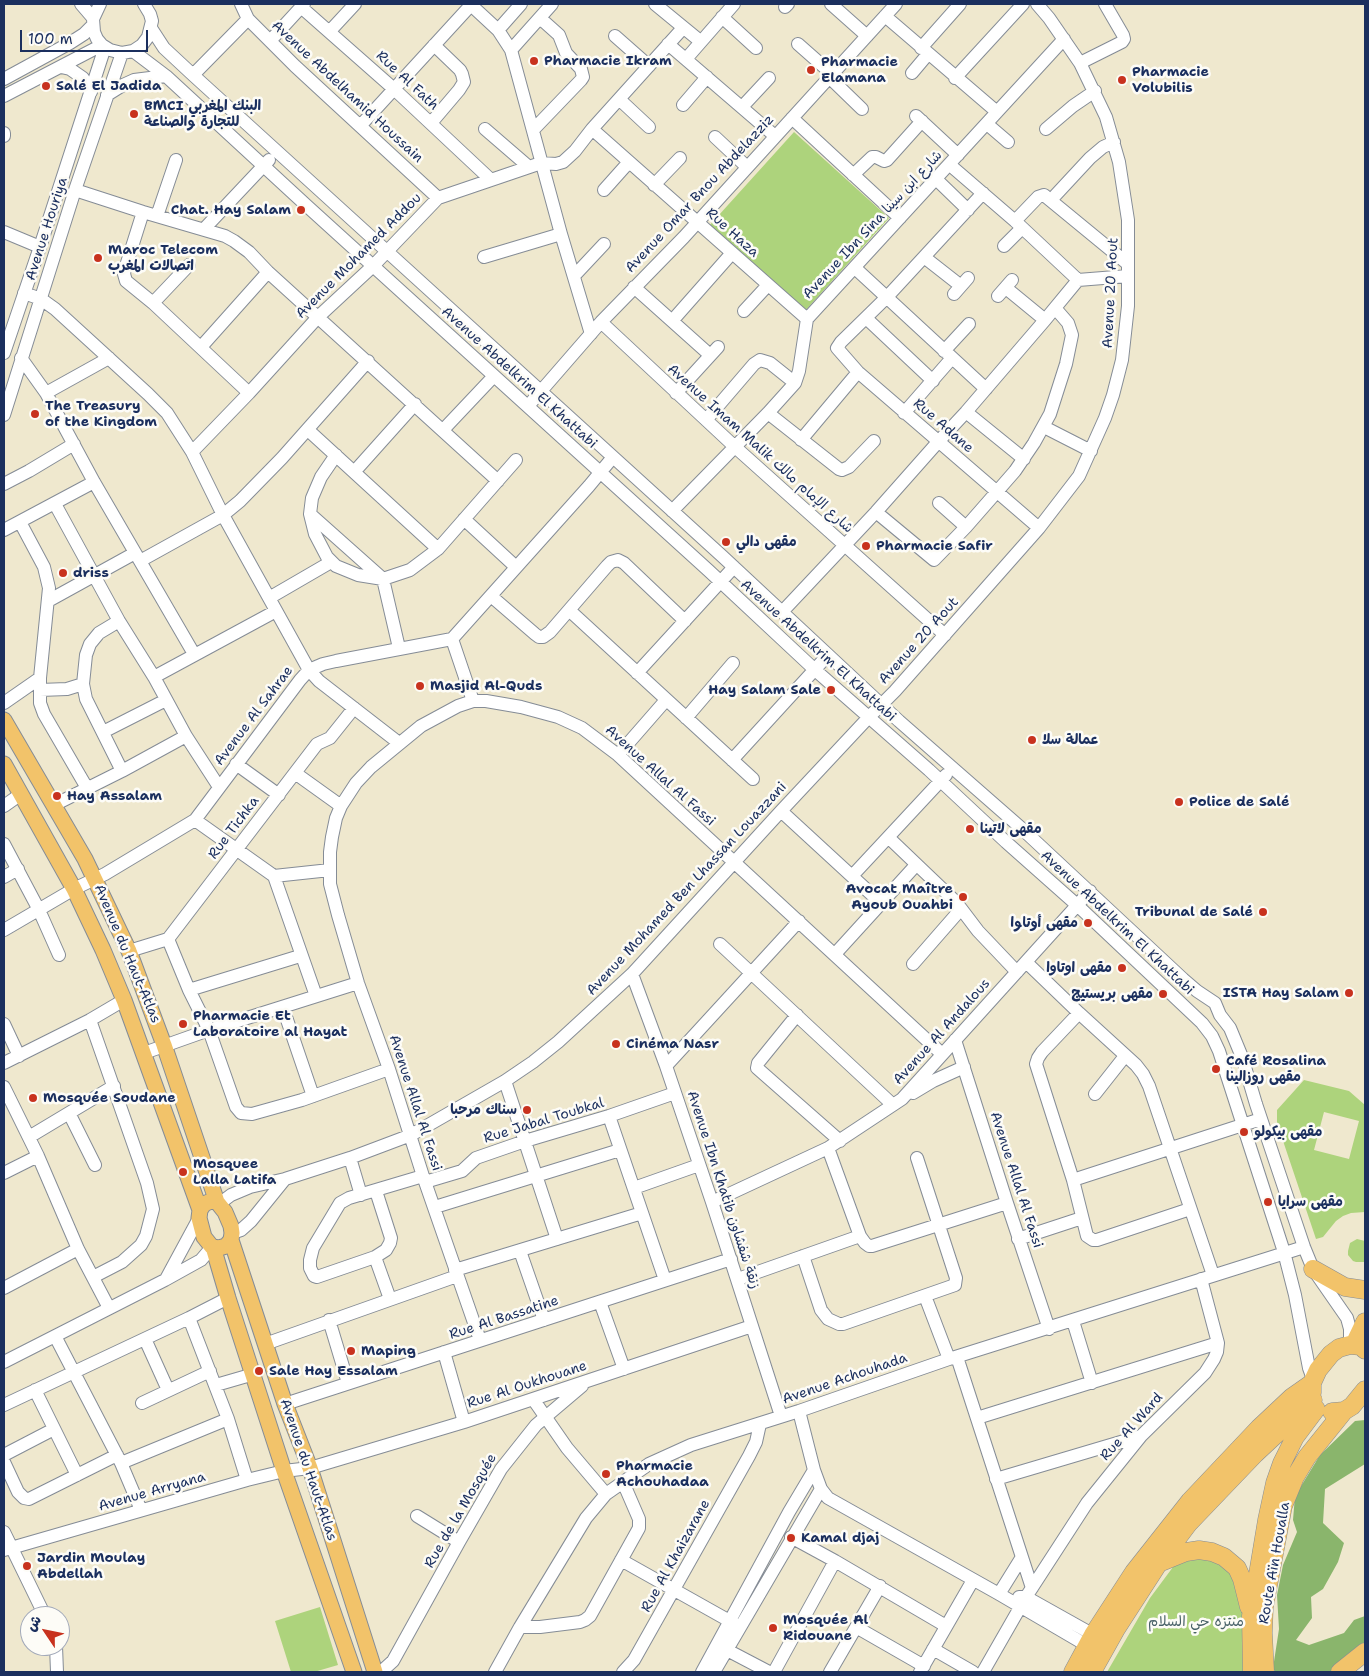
<!DOCTYPE html>
<meta charset="utf-8">
<style>
body{margin:0}
#map{position:relative;width:1369px;height:1676px;overflow:hidden;background:#efe8ce;font-family:"Shantell Sans","Playpen Sans Arabic",sans-serif}
canvas{display:block}
.frame{position:absolute;inset:0;border:5px solid #1b2f5e;pointer-events:none}
.north{position:absolute;left:20px;top:1606px;width:50px;height:50px;box-sizing:border-box;background:#fdfcf7;border:1px solid #a3aaba;border-radius:50%;rotate:304deg;font-size:14px;font-weight:700;line-height:20px;text-align:center;color:#1b2f5e}
.north::after{content:'';display:block;margin:auto;width:18px;height:22px;background:#c8321e;clip-path:polygon(50% 0,100% 100%,50% 72%,0 100%)}
.scale{position:absolute;left:20px;top:30px;width:128px;height:22px;box-sizing:border-box;border:2px solid #1b2f5e;border-top:0;padding-left:6px;font-size:15px;line-height:18px;white-space:nowrap;color:#1b2f5e;-webkit-text-stroke:4px #fdfcf7;paint-order:stroke}
</style>
<div id="map">
<canvas width="1369" height="1676"></canvas>
<div class="frame"></div>
<div class="north">ش</div>
<div class="scale">100 m</div>
</div>
<script>
const g = document.querySelector('canvas').getContext('2d');
g.lineJoin = 'round';
function fillPath(path, color) { g.fillStyle = color; g.fill(path, 'evenodd'); }
const poly = rows => new Path2D(rows.map(r => 'M' + r).join(''));
function stroke(path, color, width, dash) { g.strokeStyle = color; g.lineWidth = width; g.lineCap = dash ? 'butt' : 'round'; g.setLineDash(dash || []); g.stroke(path); }
function write(font, color, halo, rows, align = 'center') {
  g.font = font + ' "Shantell Sans","Playpen Sans Arabic",sans-serif'; g.lineWidth = 5; g.setLineDash([]); g.textBaseline = 'middle'; g.strokeStyle = halo; g.fillStyle = color; for (const [text, x, y, turn = 0] of rows) {
    g.save(); g.translate(x, y); g.rotate((+turn || 0) * Math.PI / 180); g.textAlign = isNaN(turn) ? turn : align; if (halo) g.strokeText(text, 0, 0); g.fillText(text, 0, 0); g.restore();
  }
}
const green = poly([
 [794,132,889,218,804,312,709,226],
 [1304,1080,1349,1091,1365,1105,1365,1212,1351,1213,1343,1216,1336,1221,1323,1237,1316,1239,1277,1123,1277,1110],
 [1324,1112,1359,1121,1349,1159,1314,1150],
 [1357,1239,1365,1241,1365,1261,1364,1262,1356,1262,1353,1261,1348,1255,1348,1251,1350,1243],
 [1186,1557,1211,1560,1227,1567,1238,1585,1247,1612,1250,1672,1107,1672,1150,1598,1173,1567],
 [320,1607,338,1665,314,1672,291,1672,275,1621]
]);
const forest = poly([
 [1365,1420,1365,1464,1325,1489,1323,1523,1344,1543,1338,1562,1323,1589,1311,1597,1312,1618,1296,1640,1309,1645,1344,1633,1354,1620,1365,1616,1365,1648,1334,1672,1275,1672,1273,1668,1279,1629,1277,1595,1283,1565,1297,1532,1293,1520,1295,1496,1320,1455,1355,1421]
]);
const minor = poly([
 [81,4,93,18],
 [100,4,93,19,94,32,97,39,102,45,110,50,122,53,133,51,142,45,148,37,152,21,150,14,144,4],
 [241,4,248,19,295,66,438,198],
 [470,4,498,30,511,50,561,234,591,334],
 [655,4,700,41],
 [831,4,867,36],
 [301,7,394,89,490,179],
 [785,7,788,4],
 [885,16,997,112],
 [722,17,756,48],
 [151,28,164,48,193,75,722,556,899,721,1020,827,1183,979,1197,991,1215,1003,1220,1015,1230,1028,1242,1057,1256,1104,1304,1247,1313,1269,1347,1318,1350,1329,1350,1345],
 [498,30,521,4],
 [330,31,355,4],
 [615,36,649,66],
 [270,41,304,4],
 [668,44,775,136],
 [798,44,832,74],
 [921,48,960,4],
 [511,50,552,4],
 [133,51,166,76,307,206,708,570,814,669,929,770,1006,842,1077,905,1202,1023,1212,1036,1219,1051,1284,1252,1295,1295,1309,1368,1313,1379],
 [686,59,734,4],
 [1080,63,1122,42,1124,39,1123,35,1105,4],
 [61,67,70,69,83,78,91,92],
 [912,73,928,54],
 [193,75,248,19],
 [829,77,862,109],
 [955,78,1023,4],
 [4,79,70,43,84,34,93,25],
 [107,95,123,85,134,80,166,76],
 [4,96,102,45],
 [619,99,649,127],
 [683,105,707,77],
 [742,107,769,78],
 [916,116,958,155],
 [792,118,900,218],
 [431,123,459,90,464,82,462,74,460,70,434,45],
 [987,124,1008,142],
 [361,125,471,5],
 [485,129,529,167],
 [592,129,807,319],
 [1046,129,1073,106,1095,91],
 [533,130,581,80,583,77,581,69,566,53,559,35,540,18],
 [4,133,4,136],
 [715,137,747,167],
 [950,165,1015,221,1078,280,1128,276],
 [853,175,872,157,876,157,884,161,887,160,922,121],
 [936,179,968,210],
 [654,185,680,158],
 [75,190,143,212,225,236,234,241,249,252,268,272,498,481],
 [604,190,629,162],
 [983,193,887,297,841,342,837,348,858,372,1039,528],
 [1051,200,1090,158,1103,147,1114,142],
 [143,212,125,269,124,274,126,281,153,303,249,393],
 [157,216,176,160],
 [1015,221,1038,197,1044,195,1128,264],
 [204,229,269,160],
 [4,232,40,247],
 [1004,246,1022,228],
 [484,257,561,234],
 [924,257,961,286],
 [855,268,986,389],
 [574,276,604,244],
 [634,287,710,355],
 [1006,288,1045,320],
 [24,293,41,299,55,309,148,394,167,413,192,452,223,515,309,670,319,681,399,743],
 [954,294,968,278],
 [998,296,1012,280],
 [153,303,189,265],
 [744,311,768,285],
 [866,318,933,381],
 [672,321,732,253],
 [601,322,734,446,945,635],
 [201,347,268,272],
 [944,351,969,324],
 [4,353,40,247,105,47],
 [21,358,46,393,94,482,194,654],
 [46,393,109,358],
 [676,393,718,347],
 [528,406,601,322,684,237,896,4],
 [966,412,1024,459],
 [768,413,839,469,842,470,849,467,874,441],
 [904,413,952,358],
 [4,415,75,190,122,53],
 [706,420,754,364,760,360,770,363,795,383],
 [1044,427,1091,451],
 [308,430,438,549],
 [443,430,494,376],
 [801,440,858,372],
 [192,452,249,393,318,317,373,266,438,198,541,163,556,164,563,162,575,151,592,129,683,28],
 [336,455,321,477,312,498,310,514,315,534,327,557,336,566,358,575,383,579,410,570,438,549,516,460],
 [355,471,415,404],
 [4,484,29,471,74,444],
 [939,503,966,527],
 [55,504,119,621,154,677,186,736,219,787],
 [672,511,768,413,795,383,799,371,807,319,1064,39],
 [876,512,934,560,966,527,1015,471,1034,443,1050,414,1066,364,1072,335,1068,323,1055,308],
 [310,514,383,579,399,648],
 [464,519,516,567],
 [20,522,44,567,49,588,40,678,40,703,44,714,87,788],
 [4,530,94,482],
 [140,561,223,515,240,501,282,458,368,361],
 [491,596,535,634,539,637,543,637,550,632,607,566,611,562,618,560,624,563,685,621],
 [269,598,331,562],
 [48,601,135,553],
 [569,610,753,779],
 [782,612,876,512,938,442,966,412,1045,320,1078,280],
 [119,621,99,633,90,644,86,655,83,684,86,699,122,771],
 [452,639,473,701],
 [637,673,734,567],
 [154,677,276,611],
 [40,690,67,689,83,684],
 [4,703,40,678],
 [686,718,733,663],
 [103,732,166,700],
 [618,755,666,700],
 [732,760,828,655],
 [236,764,279,795],
 [295,773,341,806],
 [54,805,122,771,186,736],
 [4,806,21,794],
 [781,811,881,903],
 [195,820,274,876,330,870],
 [889,838,956,902,978,931,1017,972],
 [4,844,39,910,59,955],
 [274,876,316,996],
 [852,876,946,775],
 [4,877,18,869],
 [4,930,74,889,105,874,195,820,300,680,309,670,323,664,336,661,452,639,589,486,613,457],
 [168,939,189,990,209,1030,236,1107,241,1113,252,1114,302,1100,389,1069],
 [720,944,893,1105],
 [129,951,168,939,317,744,330,738,354,708],
 [835,954,916,865],
 [1026,962,1079,1013,1136,1065,1143,1074,1149,1086,1213,1275],
 [913,964,961,909],
 [632,974,666,1066,712,1202,781,1416],
 [189,990,300,956],
 [283,1008,313,1096],
 [1079,1013,1042,1052,1038,1058,1036,1064,1073,1180,1087,1236,1093,1240,1097,1240,1190,1209],
 [797,1015,758,1063,757,1068,840,1141],
 [90,1020,147,1183,153,1209,146,1236,141,1245,122,1262,93,1277],
 [4,1024,19,1056],
 [955,1040,1007,1203,1049,1329],
 [144,1053,209,1030,358,983],
 [4,1063,90,1020,124,1000],
 [666,1066,799,921],
 [505,1081,557,1239],
 [4,1087,38,1156,78,1249,109,1308],
 [913,1093,933,1081,964,1067],
 [1095,1094,1125,1056],
 [69,1113,95,1165],
 [609,1116,665,1280],
 [29,1137,114,1086],
 [828,1148,860,1236,865,1243,869,1246,872,1246,1007,1203],
 [350,1158,361,1195],
 [4,1173,38,1156],
 [1073,1180,1261,1119],
 [425,1182,462,1171,476,1158,525,1141,609,1116,675,1093],
 [634,1188,699,1165],
 [376,1191,391,1238,390,1243,386,1250,375,1257,317,1277,314,1276,310,1268,310,1260,313,1248,340,1203,349,1198,423,1176],
 [712,1202,828,1148,902,1099,1090,891],
 [219,1204,231,1195,250,1187,285,1179,350,1158,411,1135,505,1081,533,1062,558,1042,632,974,781,811,868,718,895,691,1039,528,1079,476,1105,418,1113,395,1122,360,1128,306,1128,220,1119,162,1106,117,1080,63,1049,18,1037,4],
 [435,1207,620,1150],
 [232,1233,241,1230,251,1221,285,1179],
 [1018,1239,1082,1218],
 [520,1251,544,1320],
 [803,1256,821,1310,828,1319,839,1324,843,1324,955,1285,956,1278,917,1158],
 [375,1257,390,1299],
 [455,1270,642,1213],
 [166,1279,199,1218],
 [738,1279,860,1236],
 [4,1288,78,1249],
 [925,1296,949,1359],
 [600,1302,624,1369],
 [189,1318,228,1419,247,1480],
 [329,1320,348,1383],
 [1073,1321,1092,1383],
 [55,1336,121,1463,141,1510],
 [145,1339,168,1390],
 [480,1340,423,1176,389,1069,358,983,338,915,330,884,330,852,332,837,336,818,341,806,356,783,371,767,421,726,458,706,473,701,486,701,521,707,558,717,582,728,618,755,942,1054],
 [265,1344,457,1276],
 [444,1352,464,1422],
 [957,1357,1032,1588],
 [4,1362,165,1280,201,1260,212,1247],
 [216,1385,254,1374],
 [35,1390,77,1475],
 [533,1399,567,1448,606,1494],
 [142,1403,210,1371],
 [285,1404,731,1259],
 [4,1405,189,1318,228,1298],
 [799,1411,814,1470,821,1489,828,1498,999,1594,1093,1649],
 [977,1418,1218,1343],
 [4,1455,54,1429],
 [4,1462,18,1492,24,1498,29,1499,117,1455],
 [121,1463,228,1419],
 [996,1479,1141,1436],
 [417,1516,459,1542],
 [4,1532,45,1616],
 [791,1537,835,1561,946,1626],
 [4,1550,247,1480,284,1471,310,1468,464,1422,752,1326],
 [621,1560,735,1624],
 [999,1594,1022,1557],
 [1019,1597,1026,1597,1101,1639],
 [520,1627,540,1627,580,1622,585,1620,590,1616,639,1528,639,1519,623,1482],
 [856,1627,924,1666],
 [56,1646,57,1672],
 [933,1649,973,1672],
 [727,1650,769,1672],
 [381,1672,393,1661,459,1542,501,1469,536,1425,582,1386],
 [495,1672,520,1627,586,1518,606,1494,649,1464,691,1445,799,1411,949,1359,1304,1247],
 [623,1672,634,1660,749,1456,756,1442,760,1424],
 [702,1672,789,1512,814,1470],
 [714,1672,821,1489],
 [774,1672,835,1561],
 [830,1672,880,1586],
 [920,1672,973,1580],
 [983,1672,1026,1597,1087,1503,1141,1436,1205,1373,1214,1359,1217,1352,1218,1343,1201,1279]
]);
const major = poly([
 [4,720,85,859,129,951,164,1045,217,1202,225,1212,231,1226,232,1233,231,1240,226,1246,219,1248,212,1247,204,1237,199,1218,200,1210,204,1204,211,1201,217,1202],
 [4,764,74,889,103,950,124,1000,200,1210],
 [231,1240,285,1404,310,1468,375,1672],
 [213,1247,228,1298,284,1471,354,1672]
]);
const highway = poly([
 [1313,1269,1345,1287,1365,1290],
 [1354,1345,1365,1322],
 [1312,1393,1312,1383,1318,1370,1331,1354,1339,1348,1350,1345,1361,1346,1365,1350],
 [1332,1412,1344,1411,1352,1406,1365,1390],
 [1159,1563,1186,1552,1199,1550,1212,1552,1224,1557,1237,1568,1242,1579,1249,1607],
 [1073,1672,1093,1635,1134,1572,1190,1501,1259,1428,1292,1397,1312,1383],
 [1092,1672,1116,1629,1158,1564,1188,1524,1255,1454,1313,1400],
 [1252,1672,1251,1616,1267,1520,1275,1483,1282,1463,1295,1437,1316,1409],
 [1265,1672,1263,1633,1264,1607,1283,1506,1295,1477,1307,1457,1344,1411],
 [1340,1672,1365,1652]
]);
const markers = [
 [534,61,5,"#c8321e"],
 [811,70,5,"#c8321e"],
 [1122,80,5,"#c8321e"],
 [46,86,5,"#c8321e"],
 [134,114,5,"#c8321e"],
 [301,210,5,"#c8321e"],
 [98,258,5,"#c8321e"],
 [35,414,5,"#c8321e"],
 [726,542,5,"#c8321e"],
 [866,546,5,"#c8321e"],
 [63,573,5,"#c8321e"],
 [420,686,5,"#c8321e"],
 [831,690,5,"#c8321e"],
 [1032,740,5,"#c8321e"],
 [57,796,5,"#c8321e"],
 [1179,802,5,"#c8321e"],
 [970,829,5,"#c8321e"],
 [963,897,5,"#c8321e"],
 [1263,912,5,"#c8321e"],
 [1088,923,5,"#c8321e"],
 [1122,968,5,"#c8321e"],
 [1349,993,5,"#c8321e"],
 [1163,994,5,"#c8321e"],
 [183,1024,5,"#c8321e"],
 [616,1044,5,"#c8321e"],
 [1216,1069,5,"#c8321e"],
 [33,1098,5,"#c8321e"],
 [527,1110,5,"#c8321e"],
 [1244,1132,5,"#c8321e"],
 [183,1172,5,"#c8321e"],
 [1268,1202,5,"#c8321e"],
 [351,1351,5,"#c8321e"],
 [259,1371,5,"#c8321e"],
 [606,1474,5,"#c8321e"],
 [791,1538,5,"#c8321e"],
 [27,1566,5,"#c8321e"],
 [773,1628,5,"#c8321e"]
];
const poiNames = [
 ["Pharmacie Ikram",544,61],
 ["Pharmacie",821,62],
 ["Elamana",821,78],
 ["Pharmacie",1132,72],
 ["Volubilis",1132,88],
 ["Salé El Jadida",56,86],
 ["BMCI البنك المغربي",144,106],
 ["للتجارة والصناعة",144,122],
 ["Chat. Hay Salam",291,210,"right"],
 ["Maroc Telecom",108,250],
 ["اتصالات المغرب",108,266],
 ["The Treasury",45,406],
 ["of the Kingdom",45,422],
 ["مقهى دالي",736,542],
 ["Pharmacie Safir",876,546],
 ["driss",73,573],
 ["Masjid Al-Quds",430,686],
 ["Hay Salam Sale",821,690,"right"],
 ["عمالة سلا",1042,740],
 ["Hay Assalam",67,796],
 ["Police de Salé",1189,802],
 ["مقهى لاتينا",980,829],
 ["Avocat Maître",953,889,"right"],
 ["Ayoub Ouahbi",953,905,"right"],
 ["Tribunal de Salé",1253,912,"right"],
 ["مقهى أوتاوا",1078,923,"right"],
 ["مقهى اوتاوا",1112,968,"right"],
 ["ISTA Hay Salam",1339,993,"right"],
 ["مقهى بريستيج",1153,994,"right"],
 ["Pharmacie Et",193,1016],
 ["Laboratoire al Hayat",193,1032],
 ["Cinéma Nasr",626,1044],
 ["Café Rosalina",1226,1061],
 ["مقهى روزالينا",1226,1077],
 ["Mosquée Soudane",43,1098],
 ["سناك مرحبا",517,1110,"right"],
 ["مقهى بيكولو",1254,1132],
 ["Mosquee",193,1164],
 ["Lalla Latifa",193,1180],
 ["مقهى سرايا",1278,1202],
 ["Maping",361,1351],
 ["Sale Hay Essalam",269,1371],
 ["Pharmacie",616,1466],
 ["Achouhadaa",616,1482],
 ["Kamal djaj",801,1538],
 ["Jardin Moulay",37,1558],
 ["Abdellah",37,1574],
 ["Mosquée Al",783,1620],
 ["Ridouane",783,1636]
];
const streetNames = [
 ["Rue Al Fath",407,81,43],
 ["Avenue Abdelhamid Houssain",347,92,43],
 ["Avenue Omar Bnou Abdelazziz",700,194,-47],
 ["Avenue Ibn Sina شارع ابن سينا",873,225,-47],
 ["Avenue Houriya",47,229,-72],
 ["Rue Haza",732,233,42],
 ["Avenue Mohamed Addou",359,256,-45],
 ["Avenue 20 Aout",1111,293,-87],
 ["Avenue Abdelkrim El Khattabi",519,378,42],
 ["Rue Adane",943,426,41],
 ["Avenue Imam Malik شارع الإمام مالك",760,449,42],
 ["Avenue 20 Aout",919,641,-48],
 ["Avenue Abdelkrim El Khattabi",818,651,42],
 ["Avenue Al Sahrae",254,716,-53],
 ["Avenue Allal Al Fassi",660,776,42],
 ["Rue Tichka",234,828,-53],
 ["Avenue Mohamed Ben Lhassan Louazzani",687,889,-47],
 ["Avenue Abdelkrim El Khattabi",1117,923,43],
 ["Avenue du Haut-Atlas",127,954,67],
 ["Avenue Al Andalous",942,1032,-48],
 ["Avenue Allal Al Fassi",415,1103,72],
 ["Rue Jabal Toubkal",544,1121,-17],
 ["Avenue Allal Al Fassi",1016,1180,72],
 ["Avenue Ibn Khatib زنقة شفشاون",723,1190,72],
 ["Rue Al Bassatine",504,1318,-18],
 ["Avenue Achouhada",845,1379,-19],
 ["Rue Al Oukhouane",527,1385,-18],
 ["Rue Al Ward",1132,1427,-48],
 ["Avenue du Haut-Atlas",308,1470,71],
 ["Avenue Arryana",152,1492,-16],
 ["Rue de la Mosquée",461,1511,-60],
 ["Rue Al Khaizarane",676,1556,-61],
 ["Route Aïn Houalla",1275,1563,-80]
];
const parkNames = [
 ["منتزه حي السلام",1196,1622]
];
fillPath(green, '#add37c');
fillPath(forest, '#8ab56c');
stroke(minor, '#858c96', 14);
stroke(major, '#858c96', 17);
stroke(highway, '#858c96', 19);
stroke(minor, '#fff', 12);
stroke(major, '#f2c36a', 15);
stroke(highway, '#f2c36a', 18);
for (const [x, y, r, color] of markers) { const dot = new Path2D(); dot.arc(x, y, r, 0, 2 * Math.PI); g.fillStyle = color; g.fill(dot); stroke(dot, '#fdfcf7', 2); }
write('bold 14px', '#1b2f5e', '#fdfcf7', poiNames, 'left');
write('14px', '#1b2f5e', '#fdfcf7', streetNames);
write('14px', '#476067', '#fdfcf7', parkNames);
</script>
